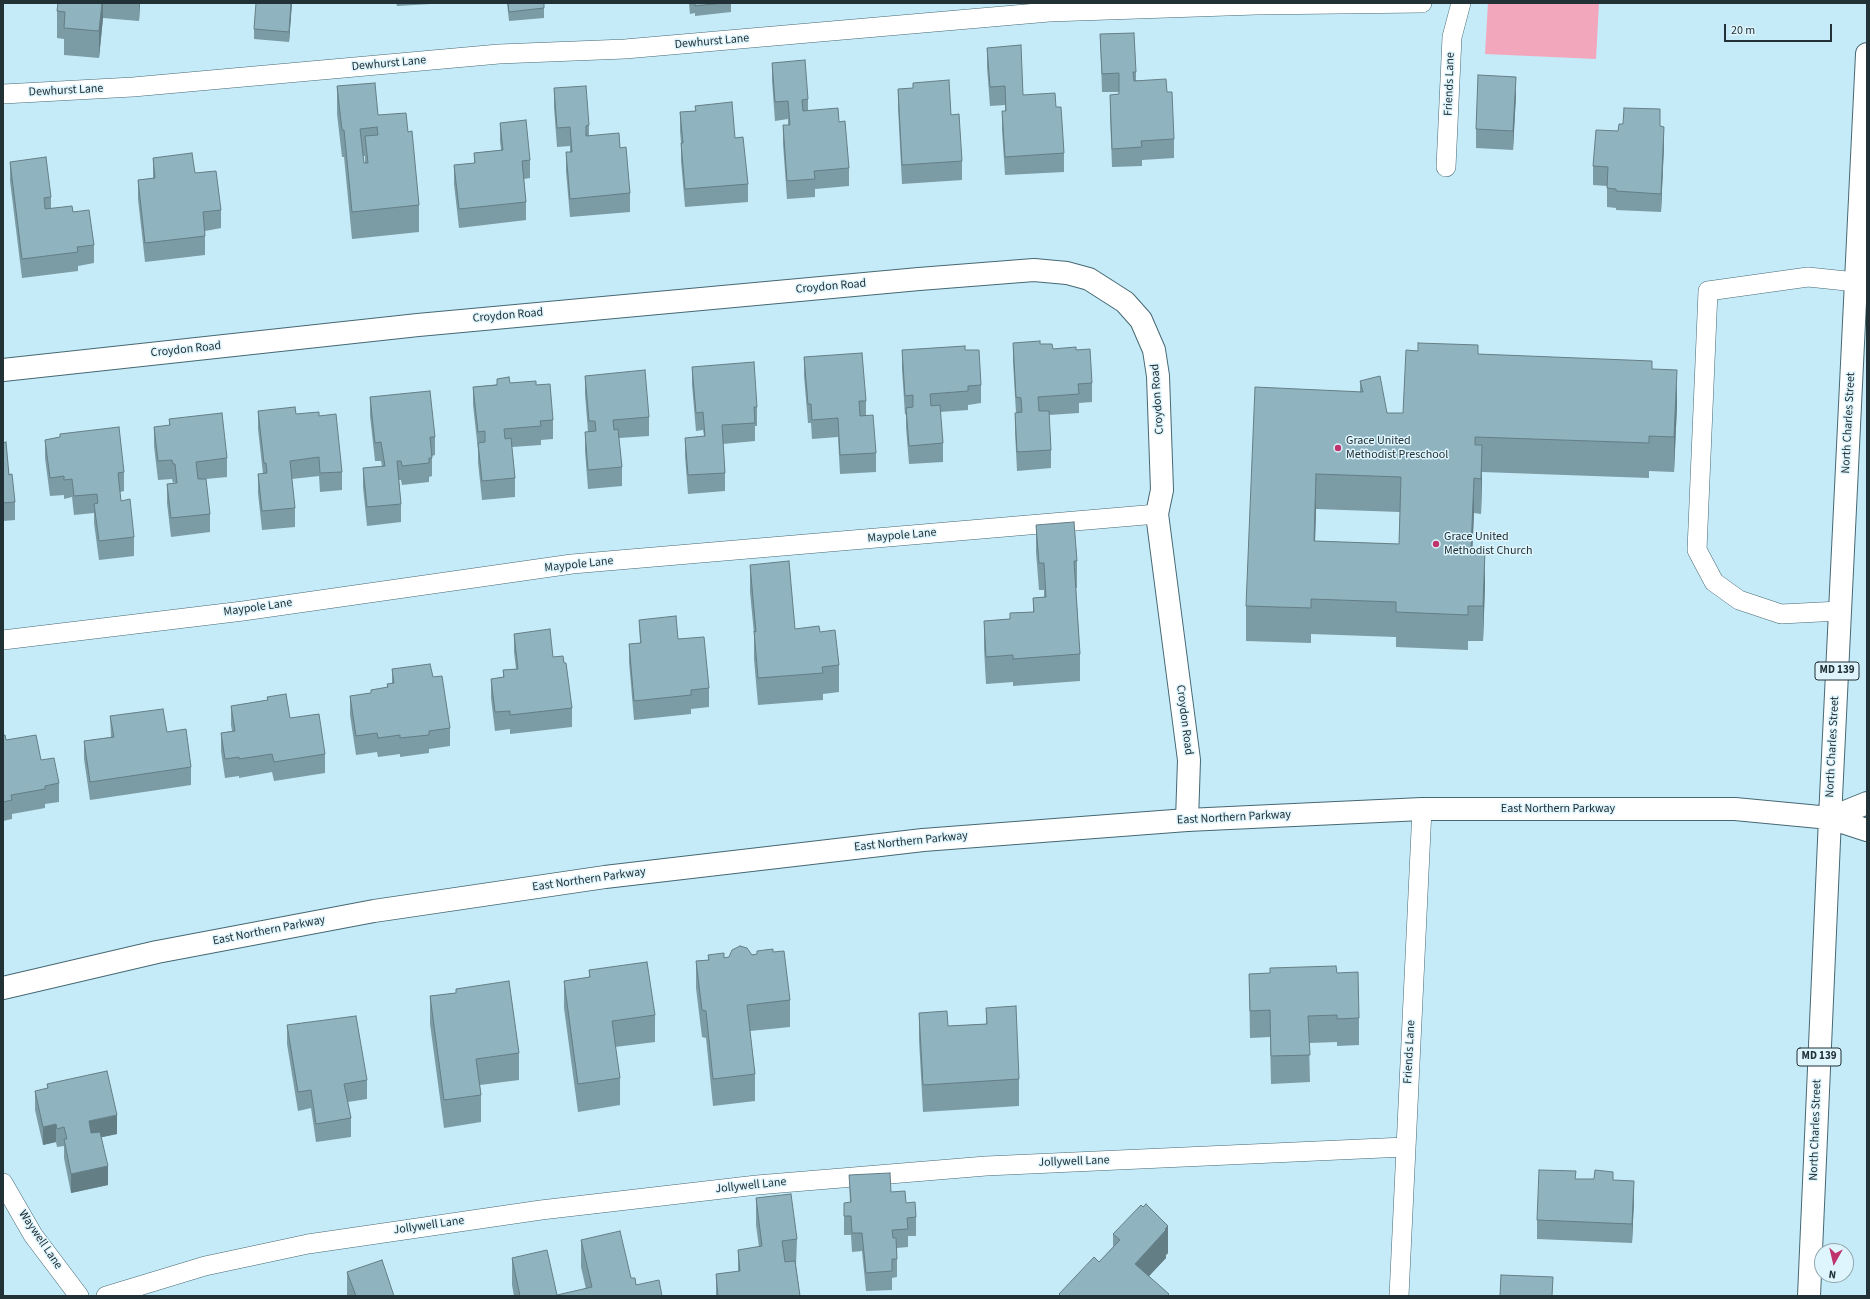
<!DOCTYPE html>
<style>
body{margin:0}
#map{position:relative;width:1870px;height:1299px;overflow:hidden;background:#c5ebf8;font-family:"Source Sans 3",sans-serif}
canvas{display:block}
.frame{position:absolute;inset:0;border:4px solid #223136;pointer-events:none}
.north{position:absolute;left:1814px;top:1243px;width:40px;height:40px;box-sizing:border-box;background:#dff5fd;border:1px solid #93a7ad;border-radius:50%;rotate:188deg;font-size:11px;font-weight:700;line-height:16px;text-align:center;color:#223136}
.north::after{content:'';display:block;margin:auto;width:14px;height:18px;background:#bf346c;clip-path:polygon(50% 0,100% 100%,50% 72%,0 100%)}
.scale{position:absolute;left:1724px;top:24px;width:108px;height:18px;box-sizing:border-box;border:2px solid #223136;border-top:0;padding-left:5px;font-size:12px;line-height:14px;white-space:nowrap;color:#223136;-webkit-text-stroke:3px #dff5fd;paint-order:stroke}
</style>
<div id="map">
<canvas width="1870" height="1299"></canvas>
<div class="frame"></div>
<div class="north">N</div>
<div class="scale">20 m</div>
</div>
<script>
const g = document.querySelector('canvas').getContext('2d');
g.lineJoin = 'round';
function fillPath(path, color) { g.fillStyle = color; g.fill(path, 'evenodd'); }
const poly = rows => new Path2D(rows.map(r => 'M' + r).join(''));
function stroke(path, color, width, dash) { g.strokeStyle = color; g.lineWidth = width; g.lineCap = dash ? 'butt' : 'round'; g.setLineDash(dash || []); g.stroke(path); }
function write(font, color, halo, rows, align = 'center') {
  g.font = font + ' "Source Sans 3",sans-serif'; g.lineWidth = 3; g.setLineDash([]); g.textBaseline = 'middle'; g.strokeStyle = halo; g.fillStyle = color; for (const [text, x, y, turn = 0] of rows) {
    g.save(); g.translate(x, y); g.rotate((+turn || 0) * Math.PI / 180); g.textAlign = isNaN(turn) ? turn : align; if (halo) g.strokeText(text, 0, 0); g.fillText(text, 0, 0); g.restore();
  }
}
const green = poly([
 [1488,3,1599,3,1596,59,1485,54]
]);
const lane = poly([
 [3,94,133,87,499,54,625,49,1049,12,1256,5,1422,3],
 [1446,167,1452,37,1461,3],
 [1840,611,1781,614,1739,600,1714,582,1697,550,1708,291,1808,277,1856,282],
 [3,640,243,611,572,564,1157,514],
 [3,1183,33,1235,79,1296],
 [106,1296,205,1266,308,1244,541,1210,757,1185,986,1166,1405,1147],
 [1399,1296,1422,809]
]);
const street = poly([
 [3,370,418,325,919,279,1034,270,1067,273,1089,279,1125,302,1141,320,1154,350,1158,376,1162,490,1157,514,1189,760,1187,820]
]);
const primary = poly([
 [1830,818,1867,803],
 [3,988,157,952,374,911,605,877,923,840,1187,820,1422,809,1735,809,1830,818,1867,830],
 [1809,1296,1830,818,1867,54]
]);
const wall = poly([
 [58,3,140,3,139,21,103,18,99,58,64,55,64,39,57,38,57,11],
 [292,3,289,42,254,39,254,29],
 [396,3,431,3,431,4,397,6],
 [507,3,544,3,544,18,509,21],
 [689,3,731,3,731,12,695,16,695,13,690,14],
 [1100,34,1136,72,1136,80,1167,92,1174,139,1174,158,1142,160,1142,166,1112,167,1110,114,1110,95,1119,94,1119,92,1102,92],
 [987,48,1023,95,1056,107,1064,153,1064,172,1005,175,1002,130,1002,111,1005,111,1005,105,990,106,987,67],
 [772,63,808,99,808,110,839,122,849,168,849,186,815,189,815,197,787,199,783,144,783,125,788,125,788,119,775,121,772,81],
 [913,83,951,115,962,161,962,180,902,184,898,108,898,89,913,89],
 [337,86,378,115,408,132,419,205,419,232,352,239,344,157,342,157,337,114],
 [363,156,365,156,365,163,364,163],
 [554,88,589,125,589,136,620,148,630,193,630,212,570,217,566,171,566,152,570,152,570,146,557,147,554,107],
 [1516,95,1513,150,1476,148,1476,129],
 [695,106,735,138,748,184,748,202,685,207,681,161,681,143,680,131,680,112,695,111],
 [500,123,530,160,530,178,524,179,526,202,526,220,459,228,454,184,454,165,474,163,474,153,501,150,500,141],
 [1660,126,1664,145,1661,212,1616,210,1616,208,1607,207,1607,186,1593,185,1593,166,1618,131],
 [153,158,221,210,221,228,205,231,205,255,145,262,138,199,138,180,153,178],
 [10,162,51,197,51,209,73,212,94,245,94,263,78,266,78,271,22,278,10,181],
 [1013,343,1040,344,1053,349,1076,350,1092,383,1092,402,1079,403,1079,413,1049,415,1051,450,1051,468,1017,471,1015,432,1015,413,1016,413,1013,362],
 [902,350,965,350,981,385,981,403,968,405,968,410,940,412,943,443,943,462,909,464,906,427,906,414,905,415,902,369],
 [1478,354,1652,369,1677,405,1674,472,1649,471,1649,478,1482,472,1481,514,1474,513,1472,549,1485,585,1483,641,1468,641,1468,650,1396,647,1396,637,1311,634,1311,643,1246,641,1246,606,1360,392,1360,381,1387,413,1403,413],
 [1316,509,1400,512,1399,544,1315,541],
 [804,357,866,401,866,416,876,453,876,472,840,474,838,437,812,439,811,423,808,423,804,376],
 [692,367,757,407,757,426,755,426,755,441,723,444,725,473,725,491,688,494,685,456,685,438,704,436,703,430,696,431,692,385],
 [585,376,649,417,649,436,619,438,622,467,622,486,588,489,585,451,585,432,588,432,585,394],
 [510,383,536,385,553,420,553,439,541,440,541,445,512,447,515,478,515,497,482,500,478,462,478,450,473,405,473,387],
 [370,397,435,437,435,455,432,456,432,476,429,477,429,482,402,485,401,480,399,480,401,504,401,522,367,526,363,487,363,468,382,466,381,461,375,461,370,416],
 [258,411,319,416,342,472,342,490,320,492,319,476,292,479,295,508,295,527,262,530,258,493,258,474,263,474,258,429],
 [169,419,227,458,227,477,206,479,210,514,210,532,171,537,167,503,167,484,175,483,175,482,173,483,172,479,158,480,154,446,154,427,169,426],
 [60,434,124,472,124,491,120,492,121,501,134,537,134,556,99,560,94,523,94,513,74,515,72,497,64,499,64,495,50,496,45,458,45,440,60,437],
 [3,443,15,502,15,520,3,521],
 [1036,525,1077,561,1077,588,1076,588,1080,654,1080,681,1013,686,1013,682,986,684,984,648,984,621,1010,619,1010,613,1033,612,1033,598,1044,597,1044,590,1039,590,1036,552],
 [750,565,795,629,820,632,839,665,839,692,823,694,823,700,758,705,754,659,754,634,750,592],
 [639,620,678,639,709,688,709,707,691,709,691,714,634,720,629,662,629,644,640,643],
 [514,634,553,657,572,708,572,727,510,734,510,729,495,731,491,698,491,679,503,677,503,670,516,669,514,652],
 [392,669,433,677,450,728,450,746,429,749,429,753,400,757,400,754,378,757,377,752,356,755,350,715,350,696,371,693,371,690,387,688,387,684,392,683],
 [267,697,290,718,325,754,325,773,274,781,272,772,239,778,239,776,225,778,221,751,221,733,232,731,231,725,231,706,267,700],
 [110,716,167,732,191,767,191,785,90,800,84,759,84,741,111,737],
 [3,735,6,740,41,760,59,783,59,802,45,804,45,808,12,814,12,819,3,821],
 [757,951,773,952,790,1000,790,1027,750,1031,755,1074,755,1101,713,1106,706,1038,702,1037,696,988,696,961,708,960,708,955,724,958,757,954],
 [589,970,655,1015,655,1042,615,1047,620,1078,620,1105,578,1112,564,1008,564,981,589,978],
 [1337,973,1359,1018,1359,1045,1337,1046,1337,1042,1309,1043,1310,1082,1271,1084,1270,1037,1250,1038,1249,974],
 [456,989,519,1053,519,1080,480,1085,481,1095,481,1122,444,1128,430,1024,430,996,456,993],
 [986,1008,1019,1079,1019,1106,923,1112,919,1040,919,1013,948,1026,986,1024],
 [287,1025,367,1080,367,1099,348,1102,351,1118,351,1137,316,1142,311,1108,298,1111,287,1044],
 [47,1084,117,1134,101,1137,108,1185,71,1193,64,1158,64,1146,57,1147,56,1142,43,1145,35,1110,35,1091,47,1089],
 [849,1175,891,1192,906,1203,916,1217,916,1236,908,1236,908,1247,897,1248,897,1277,892,1278,892,1290,866,1291,862,1251,852,1252,851,1235,844,1235,844,1203,850,1203],
 [1576,1179,1613,1180,1634,1200,1632,1243,1537,1239,1537,1220],
 [756,1198,797,1239,796,1266,800,1296,716,1296,716,1274,738,1272,738,1250,759,1247,756,1225],
 [1113,1234,1168,1253,1166,1255,1166,1258,1149,1276,1169,1296,1059,1296,1059,1294,1099,1262,1113,1247],
 [581,1240,631,1278,636,1285,662,1296,514,1296,512,1285,512,1258,557,1295,586,1289,581,1267],
 [347,1272,394,1296,347,1296]
]);
const shadedWall = poly([
 [102,3,103,3,103,18,99,58,99,31],
 [139,3,140,3,139,21],
 [291,3,292,3,289,42,289,32],
 [1516,77,1516,95,1513,150,1513,131],
 [1664,127,1664,145,1661,212,1661,194],
 [1677,370,1677,405,1674,472,1674,437],
 [1482,445,1482,480,1481,514,1481,479],
 [1316,474,1316,509,1314,576,1314,541],
 [1474,478,1474,513,1471,584,1471,549],
 [1485,550,1485,585,1483,641,1483,606],
 [117,1115,117,1134,89,1140,89,1121],
 [56,1124,56,1142,43,1145,43,1127],
 [108,1166,108,1185,71,1193,71,1174],
 [1634,1181,1634,1200,1632,1243,1632,1224],
 [1168,1226,1168,1253,1166,1255,1166,1258,1135,1291,1135,1264]
]);
const building = poly([
 [58,3,102,3,99,31,64,28,65,12,57,11,58,3],
 [256,3,291,3,289,32,254,29,256,3],
 [508,3,544,3,544,8,509,12,508,3],
 [690,3,724,3,695,6,695,3,690,4,690,3],
 [1134,33,1136,72,1133,72,1134,81,1166,79,1167,92,1172,92,1174,139,1141,141,1142,147,1112,149,1110,95,1119,94,1119,73,1102,74,1100,34,1134,33],
 [1021,45,1023,95,1055,93,1056,107,1061,107,1064,153,1005,157,1002,111,1006,111,1005,86,990,87,987,48,1021,45],
 [805,60,808,99,802,100,803,111,838,108,839,122,845,121,849,168,814,171,815,179,787,181,783,125,790,125,788,101,775,102,772,63,805,60],
 [1478,75,1516,77,1513,131,1476,129,1478,75],
 [949,80,951,115,959,114,962,161,902,165,898,89,913,88,913,83,949,80],
 [375,83,378,115,406,113,408,132,412,131,419,205,352,212,344,130,342,130,337,86,375,83],
 [377,127,378,135,365,136,368,163,364,163,360,129,377,127],
 [586,86,589,125,586,126,586,136,619,133,620,148,626,147,630,193,570,199,566,152,572,152,570,127,557,128,554,88,586,86],
 [732,102,735,138,743,137,748,184,685,189,681,143,683,143,680,112,696,111,695,106,732,102],
 [1624,108,1660,109,1660,126,1664,127,1661,194,1616,191,1616,189,1607,188,1608,167,1593,166,1596,130,1618,131,1619,124,1623,124,1624,108],
 [526,120,530,160,522,161,526,202,459,209,454,165,475,163,474,153,503,150,500,123,526,120],
 [192,153,195,173,216,171,221,210,203,212,205,236,145,243,138,180,155,178,153,158,192,153],
 [46,157,51,197,44,198,45,209,72,206,73,212,89,210,94,245,77,247,78,252,22,259,10,162,46,157],
 [1040,341,1040,344,1052,344,1053,349,1076,347,1076,350,1090,349,1092,383,1078,384,1079,394,1038,397,1039,411,1049,411,1051,450,1017,452,1015,413,1022,412,1021,398,1016,397,1013,343,1040,341],
 [1418,343,1478,345,1478,354,1652,361,1652,369,1677,370,1674,437,1649,436,1649,443,1475,437,1475,445,1482,445,1481,479,1474,478,1471,549,1485,550,1483,606,1468,606,1468,615,1396,612,1396,602,1311,599,1311,608,1246,606,1255,387,1363,392,1360,381,1380,376,1387,413,1403,413,1406,350,1418,351,1418,343],
 [1316,474,1401,477,1399,544,1314,541,1316,474],
 [965,346,965,350,979,350,981,385,968,386,968,391,930,394,931,406,940,405,943,443,909,446,906,408,913,407,913,395,905,396,902,350,965,346],
 [862,353,866,401,859,401,860,416,873,415,876,453,840,455,838,418,812,420,811,404,808,404,804,357,862,353],
 [754,362,757,407,754,407,755,423,722,425,725,473,688,475,685,438,705,436,703,412,696,413,692,367,754,362],
 [645,370,649,417,613,420,614,430,618,429,622,467,588,470,585,432,596,431,595,421,589,421,585,376,645,370],
 [509,377,510,383,536,381,536,385,550,384,553,420,540,421,541,426,504,429,505,439,511,438,515,478,482,481,478,443,485,442,485,431,478,432,473,387,497,385,497,379,509,377],
 [430,391,435,437,430,437,432,458,429,458,429,463,402,466,401,461,397,461,401,504,367,507,363,468,385,466,381,442,375,443,370,397,430,391],
 [295,407,296,414,319,412,319,416,336,414,342,472,320,473,319,457,290,461,295,508,262,511,258,474,267,473,266,463,264,463,258,411,295,407],
 [222,413,227,458,196,462,198,479,206,479,210,514,171,518,167,484,177,483,175,464,173,464,172,460,158,461,154,427,170,425,169,419,222,413],
 [119,427,124,472,118,473,121,501,130,499,134,537,99,541,94,504,98,503,97,494,74,496,72,479,64,480,64,476,50,478,45,440,60,437,60,434,119,427],
 [6,442,9,475,12,474,15,502,3,503,3,443,6,442],
 [1074,522,1077,561,1074,561,1080,654,1013,659,1013,655,986,657,984,621,1010,619,1010,613,1034,612,1033,598,1046,597,1044,563,1039,563,1036,525,1074,522],
 [789,561,795,629,819,626,820,632,835,630,839,665,822,667,823,673,758,678,754,631,756,632,750,565,789,561],
 [676,616,678,639,704,637,709,688,691,690,691,695,634,701,629,644,641,643,639,620,676,616],
 [550,629,553,657,563,656,564,663,566,663,572,708,510,715,510,711,495,712,491,679,504,677,503,670,518,669,514,634,550,629],
 [430,664,433,677,442,676,450,728,429,731,429,735,400,738,400,735,378,738,377,733,356,736,350,696,371,693,371,690,388,687,387,684,394,683,392,669,430,664],
 [286,694,290,718,319,714,325,754,274,762,272,754,239,759,239,757,225,759,221,733,235,731,231,706,268,700,267,697,286,694],
 [163,709,167,732,186,729,191,767,90,782,84,741,114,737,110,716,163,709],
 [3,735,5,735,6,740,36,735,41,760,54,758,59,783,45,786,45,789,11,795,12,800,3,802,3,735],
 [740,946,747,948,752,955,757,954,757,951,773,949,773,952,784,951,790,1000,747,1005,755,1074,713,1079,706,1011,702,1010,696,961,709,960,708,955,724,953,724,958,729,957,732,950,740,946],
 [647,962,655,1015,612,1021,620,1078,578,1084,564,981,590,977,589,970,647,962],
 [1336,966,1337,973,1358,972,1359,1018,1337,1019,1337,1015,1308,1016,1310,1055,1271,1056,1270,1010,1250,1011,1249,974,1270,973,1270,968,1336,966],
 [509,981,519,1053,476,1059,481,1095,444,1100,430,996,456,993,456,989,509,981],
 [1016,1006,1019,1079,923,1085,919,1013,947,1011,948,1026,987,1024,986,1008,1016,1006],
 [356,1016,367,1080,344,1084,351,1118,316,1124,311,1090,298,1092,287,1025,356,1016],
 [107,1071,117,1115,89,1121,91,1133,100,1132,108,1166,71,1174,64,1139,67,1139,64,1127,57,1129,56,1124,43,1127,35,1091,48,1088,47,1084,107,1071],
 [1539,1170,1576,1171,1575,1179,1594,1179,1595,1170,1613,1172,1613,1180,1634,1181,1632,1224,1537,1220,1539,1170],
 [890,1173,891,1192,905,1191,906,1203,915,1202,916,1217,907,1218,908,1229,892,1230,893,1238,896,1238,897,1259,892,1259,892,1271,866,1273,862,1233,852,1233,851,1216,844,1216,844,1203,851,1202,849,1175,890,1173],
 [791,1194,797,1239,782,1241,785,1262,795,1261,800,1296,718,1296,716,1274,740,1271,738,1250,762,1246,756,1198,791,1194],
 [1146,1204,1168,1226,1165,1229,1166,1230,1135,1264,1169,1294,1167,1296,1061,1296,1059,1294,1094,1257,1099,1262,1120,1240,1113,1234,1141,1205,1143,1207,1146,1204],
 [620,1231,631,1278,635,1278,636,1285,659,1280,662,1296,520,1296,512,1258,547,1250,557,1295,592,1287,581,1240,620,1231],
 [382,1260,394,1296,356,1296,347,1272,382,1260],
 [1501,1275,1553,1277,1552,1296,1500,1296,1501,1275]
]);
const markers = [
 [1338,448,4,"#bf346c"],
 [1436,544,4,"#bf346c"]
];
const shields = [
 [1837,671,44],
 [1819,1057,44]
];
const shieldNames = [
 ["MD 139",1837,671],
 ["MD 139",1819,1057]
];
const streetNames = [
 ["Dewhurst Lane",712,42,-5],
 ["Dewhurst Lane",389,64,-5],
 ["Friends Lane",1450,84,-88],
 ["Dewhurst Lane",66,91,-3],
 ["Croydon Road",831,287,-5],
 ["Croydon Road",508,316,-5],
 ["Croydon Road",186,350,-6],
 ["Croydon Road",1158,399,-94],
 ["North Charles Street",1849,423,-87],
 ["Maypole Lane",902,536,-5],
 ["Maypole Lane",579,565,-6],
 ["Maypole Lane",258,608,-8],
 ["Croydon Road",1184,720,83],
 ["North Charles Street",1833,747,-87],
 ["East Northern Parkway",1558,809],
 ["East Northern Parkway",1234,818,-3],
 ["East Northern Parkway",911,842,-6],
 ["East Northern Parkway",589,880,-8],
 ["East Northern Parkway",269,931,-11],
 ["Friends Lane",1410,1052,-87],
 ["North Charles Street",1816,1130,-88],
 ["Jollywell Lane",1074,1162,-2],
 ["Jollywell Lane",751,1186,-6],
 ["Jollywell Lane",429,1226,-8],
 ["Waywell Lane",40,1240,56]
];
const poiNames = [
 ["Grace United",1346,441],
 ["Methodist Preschool",1346,455],
 ["Grace United",1444,537],
 ["Methodist Church",1444,551]
];
fillPath(green, '#f2a7bd');
stroke(lane, '#466873', 20);
stroke(street, '#466873', 24);
stroke(primary, '#466873', 24);
stroke(lane, '#fff', 19);
stroke(street, '#fff', 22);
stroke(primary, '#fff', 22);
fillPath(wall, '#7b9ba5');
fillPath(shadedWall, '#647e86');
fillPath(building, '#8fb4c0');
stroke(building, '#647e86', 1);
for (const [x, y, r, color] of markers) { const dot = new Path2D(); dot.arc(x, y, r, 0, 2 * Math.PI); g.fillStyle = color; g.fill(dot); stroke(dot, '#dff5fd', 1.5); }
for (const [x, y, w] of shields) { const box = new Path2D(); box.roundRect(x - w / 2, y - 9, w, 18, 3); g.fillStyle = '#dff5fd'; g.fill(box); stroke(box, '#223136', 1); }
write('bold 11px', '#223136', null, shieldNames);
write('12px', '#223136', '#dff5fd', streetNames);
write('12px', '#223136', '#dff5fd', poiNames, 'left');
</script>
